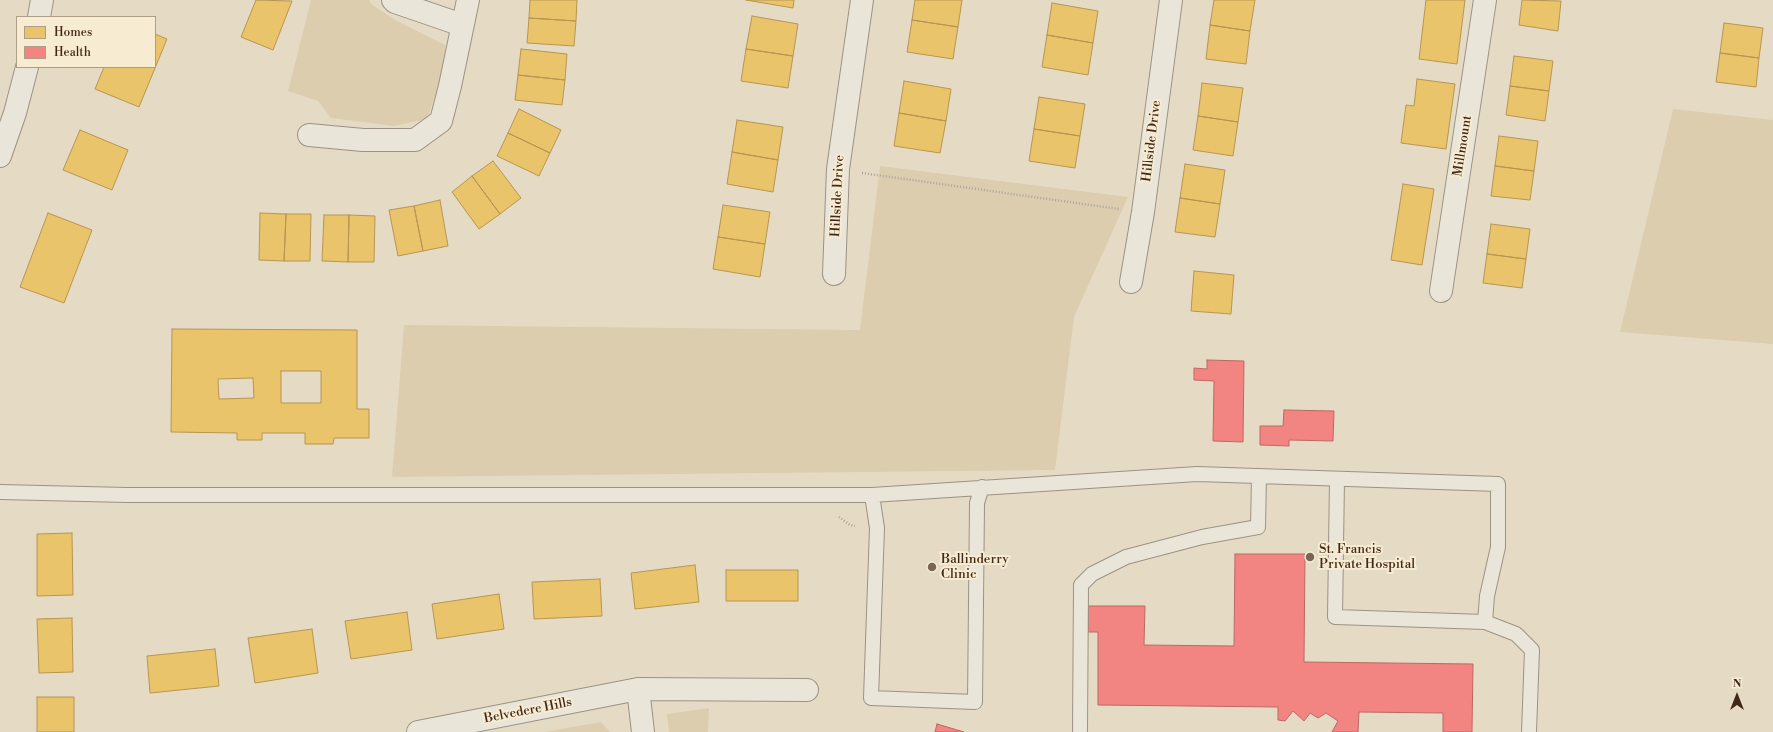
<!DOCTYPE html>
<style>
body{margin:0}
#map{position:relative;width:1773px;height:732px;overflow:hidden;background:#e5dbc5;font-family:"Libre Bodoni",serif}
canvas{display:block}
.legend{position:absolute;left:16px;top:16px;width:140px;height:52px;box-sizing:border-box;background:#f7ecd1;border:1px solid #ae9d87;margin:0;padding:5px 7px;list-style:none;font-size:12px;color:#412719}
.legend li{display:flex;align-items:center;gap:8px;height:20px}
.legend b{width:20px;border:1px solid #ae9d87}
.north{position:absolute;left:1717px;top:676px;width:40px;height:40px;-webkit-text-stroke:3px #f7ecd1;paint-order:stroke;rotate:0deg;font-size:11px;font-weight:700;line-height:16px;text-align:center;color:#412719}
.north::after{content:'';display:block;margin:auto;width:14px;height:18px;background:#412719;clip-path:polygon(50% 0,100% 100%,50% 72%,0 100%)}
</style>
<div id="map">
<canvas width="1773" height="732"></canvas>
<ul class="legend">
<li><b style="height:11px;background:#e9c46a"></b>Homes</li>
<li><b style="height:11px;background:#f28482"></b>Health</li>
</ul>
<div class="north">N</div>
</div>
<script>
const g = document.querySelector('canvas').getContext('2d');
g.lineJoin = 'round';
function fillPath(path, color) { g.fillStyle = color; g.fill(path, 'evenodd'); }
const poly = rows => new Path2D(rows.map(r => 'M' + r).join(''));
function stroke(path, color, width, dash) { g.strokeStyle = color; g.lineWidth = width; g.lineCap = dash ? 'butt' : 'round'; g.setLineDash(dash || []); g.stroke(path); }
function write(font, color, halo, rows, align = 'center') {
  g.font = font + ' "Libre Bodoni",serif'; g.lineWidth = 4; g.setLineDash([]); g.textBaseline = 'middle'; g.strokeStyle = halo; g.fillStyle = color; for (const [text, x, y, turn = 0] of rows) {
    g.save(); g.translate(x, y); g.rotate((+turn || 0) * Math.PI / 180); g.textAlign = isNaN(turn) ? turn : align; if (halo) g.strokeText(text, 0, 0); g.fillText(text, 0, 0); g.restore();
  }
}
const green = poly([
 [311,0,369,0,371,4,397,21,445,45,446,63,427,119,394,126,331,118,318,101,288,91],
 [1673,109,1773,120,1773,344,1620,332],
 [880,166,1128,197,1074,317,1055,470,392,477,404,325,860,330],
 [709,708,708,732,669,732,667,714],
 [601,722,610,732,544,732]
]);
const homes = poly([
 [256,0,292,1,273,50,241,37,256,0],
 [530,0,577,0,576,21,529,18,530,0],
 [746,0,794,0,793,8,746,0],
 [915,0,962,0,958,27,912,20,915,0],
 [1214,0,1255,0,1250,31,1210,25,1214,0],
 [1426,0,1465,0,1457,64,1419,59,1426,0],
 [1522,0,1561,1,1558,31,1519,25,1522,0],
 [1052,3,1098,11,1093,43,1047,35,1052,3],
 [752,16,798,24,793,56,746,49,752,16],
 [529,18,576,21,574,46,527,43,529,18],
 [912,20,958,27,953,59,907,52,912,20],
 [1724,23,1763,28,1759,58,1720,53,1724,23],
 [1210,25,1250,31,1246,64,1206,59,1210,25],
 [155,34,167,39,139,107,95,89,104,67,155,67,155,34],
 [1047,35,1093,43,1088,75,1042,67,1047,35],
 [521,49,567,54,565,80,518,75,521,49],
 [746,49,793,56,788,88,741,81,746,49],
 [1720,53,1759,58,1756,87,1716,82,1720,53],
 [1514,56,1553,61,1549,91,1510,86,1514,56],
 [518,75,565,80,562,105,515,100,518,75],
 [1417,79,1455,84,1446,149,1401,143,1406,105,1414,106,1417,79],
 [904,81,951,89,946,121,899,113,904,81],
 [1202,83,1243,88,1238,122,1198,116,1202,83],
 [1510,86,1549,91,1545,121,1506,115,1510,86],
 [1039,97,1085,104,1080,136,1034,129,1039,97],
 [519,109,561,130,550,153,508,133,519,109],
 [899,113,946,121,940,153,894,146,899,113],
 [1198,116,1238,122,1233,156,1193,150,1198,116],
 [737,120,783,127,778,160,732,152,737,120],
 [1034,129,1080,136,1075,168,1029,161,1034,129],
 [80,130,128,150,112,190,63,170,80,130],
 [508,133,550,153,539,176,497,156,508,133],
 [1499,136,1538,141,1534,171,1495,166,1499,136],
 [732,152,778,160,773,192,727,184,732,152],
 [493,161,521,198,500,214,472,176,493,161],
 [1185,164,1225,170,1220,204,1180,198,1185,164],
 [1495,166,1534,171,1530,200,1491,196,1495,166],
 [472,176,500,214,479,229,452,192,472,176],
 [1403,184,1434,189,1422,265,1391,260,1403,184],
 [1180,198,1220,204,1215,237,1175,232,1180,198],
 [440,200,448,246,423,251,414,206,440,200],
 [723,205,770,212,765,244,718,237,723,205],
 [414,206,423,251,398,256,389,210,414,206],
 [48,213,92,230,64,303,20,287,48,213],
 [260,213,286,214,284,261,259,260,260,213],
 [286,214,311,214,310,261,284,261,286,214],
 [324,215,349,215,348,262,322,261,324,215],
 [349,215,375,216,374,262,348,262,349,215],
 [1491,224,1530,229,1526,259,1487,254,1491,224],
 [718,237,765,244,760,277,713,269,718,237],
 [1487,254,1526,259,1522,288,1483,283,1487,254],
 [1194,271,1234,275,1231,314,1191,311,1194,271],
 [172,329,357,330,357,409,369,409,369,438,334,438,333,444,305,444,305,433,262,433,262,440,237,440,237,433,171,432,172,329],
 [281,371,321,371,321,403,281,403,281,371],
 [253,378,254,398,219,399,218,379,253,378],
 [72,533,73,595,37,596,37,534,72,533],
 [695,565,699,602,635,609,631,573,695,565],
 [726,570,798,570,798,601,726,601,726,570],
 [600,579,602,616,534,619,532,582,600,579],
 [499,594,504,629,437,639,432,604,499,594],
 [407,612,412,650,351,659,345,621,407,612],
 [72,618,73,672,39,673,37,619,72,618],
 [312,629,318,673,255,683,248,638,312,629],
 [215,649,219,686,150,693,147,656,215,649],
 [37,697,74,697,74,732,37,732,37,697]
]);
const health = poly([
 [1207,360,1244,361,1243,442,1213,441,1214,381,1194,380,1194,368,1207,369,1207,360],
 [1284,410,1334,411,1333,441,1289,440,1289,446,1260,445,1260,426,1283,426,1284,410],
 [1235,554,1305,554,1304,662,1473,664,1472,732,1443,732,1443,713,1359,712,1358,732,1332,732,1338,721,1326,713,1318,718,1310,713,1304,721,1293,711,1285,721,1278,720,1278,707,1098,705,1098,632,1088,632,1088,606,1145,606,1144,645,1234,646,1235,554],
 [937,724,964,732,935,732,937,724]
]);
const path = poly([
 [862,173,1119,209],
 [839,517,850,525,855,526]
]);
const service = poly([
 [1337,479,1335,617,1485,622,1516,634,1532,650,1529,732],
 [0,492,127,495,872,495,1197,474,1498,484,1498,547,1487,596,1485,622],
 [872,495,877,528,871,698,975,702,977,503,982,487],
 [1080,730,1081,585,1092,574,1126,557,1202,537,1258,527,1259,476]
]);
const minor = poly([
 [393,0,395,2,462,25],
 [309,135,363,140,415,140,441,121,450,86,468,0],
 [834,274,838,169,862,0],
 [1131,282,1143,212,1171,0],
 [1441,291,1485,0],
 [638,689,807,690],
 [418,732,638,689,643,732]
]);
const tertiary = poly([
 [39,17,42,0],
 [0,156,15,113,27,67]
]);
const markers = [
 [1310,557,5,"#7a6655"],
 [932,567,5,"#7a6655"]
];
const streetNames = [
 ["Hillside Drive",1152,141,-83],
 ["Millmount",1463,146,-81],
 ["Hillside Drive",838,196,-87],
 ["Belvedere Hills",528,711,-11]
];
const poiNames = [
 ["St. Francis",1319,550],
 ["Private Hospital",1319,565],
 ["Ballinderry",941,560],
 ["Clinic",941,575]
];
fillPath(green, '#dccdaf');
fillPath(homes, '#e9c46a');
stroke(homes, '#b79552', 1);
fillPath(health, '#f28482');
stroke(health, '#bd6862', 1);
stroke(service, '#9b9284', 16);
stroke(minor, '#9b9284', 24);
stroke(tertiary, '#9b9284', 24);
stroke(path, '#aba59b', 2.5, [1, 2]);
stroke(service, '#eae5d9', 14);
stroke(minor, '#eae5d9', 22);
stroke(tertiary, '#eae5d9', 22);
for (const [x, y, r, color] of markers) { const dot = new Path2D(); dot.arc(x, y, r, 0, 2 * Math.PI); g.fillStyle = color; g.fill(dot); stroke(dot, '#f7ecd1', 1.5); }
write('13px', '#412719', '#f7ecd1', streetNames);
write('13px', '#412719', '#f7ecd1', poiNames, 'left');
</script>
